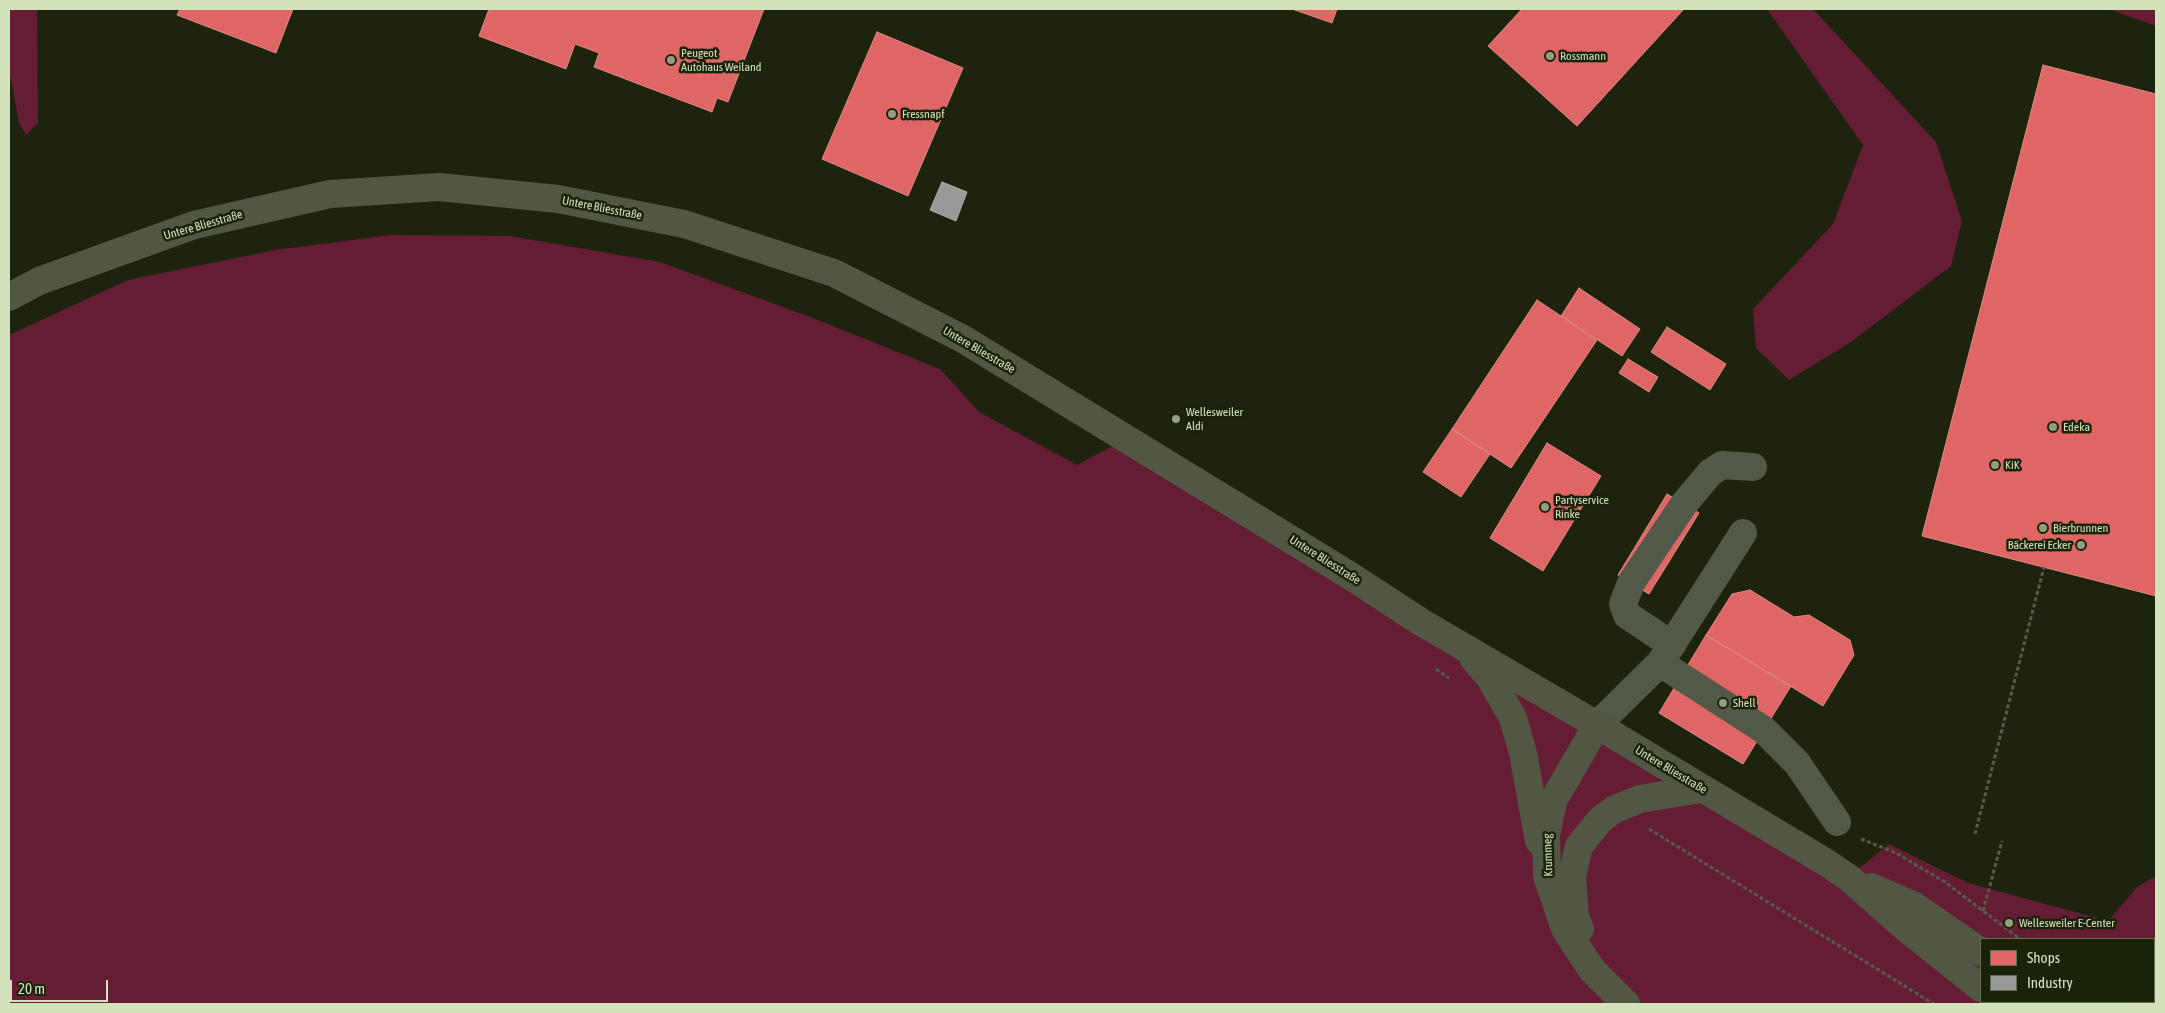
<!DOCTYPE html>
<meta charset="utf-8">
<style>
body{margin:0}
#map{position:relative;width:2165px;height:1013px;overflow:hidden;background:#1d230c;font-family:"Asap Condensed",sans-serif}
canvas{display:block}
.frame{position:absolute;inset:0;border:10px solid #d4e2bb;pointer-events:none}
.legend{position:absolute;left:1980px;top:938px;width:175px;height:65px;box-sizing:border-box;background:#1a2209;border:1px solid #646f50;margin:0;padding:6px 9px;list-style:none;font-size:15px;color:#d4e2bb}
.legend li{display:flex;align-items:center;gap:10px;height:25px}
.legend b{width:25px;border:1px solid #646f50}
.scale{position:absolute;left:10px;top:980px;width:98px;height:22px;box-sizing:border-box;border:2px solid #d4e2bb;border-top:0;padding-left:6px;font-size:15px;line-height:18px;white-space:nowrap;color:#d4e2bb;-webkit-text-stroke:4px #1a2209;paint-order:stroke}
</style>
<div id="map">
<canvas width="2165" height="1013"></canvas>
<div class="frame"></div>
<ul class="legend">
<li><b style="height:14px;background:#e06666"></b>Shops</li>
<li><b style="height:14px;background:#999"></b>Industry</li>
</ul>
<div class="scale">20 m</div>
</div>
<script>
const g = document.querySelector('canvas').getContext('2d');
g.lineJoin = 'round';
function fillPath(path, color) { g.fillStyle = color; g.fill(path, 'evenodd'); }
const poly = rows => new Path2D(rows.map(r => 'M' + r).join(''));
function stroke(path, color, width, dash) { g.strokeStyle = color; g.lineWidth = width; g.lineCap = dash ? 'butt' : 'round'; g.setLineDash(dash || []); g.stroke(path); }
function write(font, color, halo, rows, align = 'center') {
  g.font = font + ' "Asap Condensed",sans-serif'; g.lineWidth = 5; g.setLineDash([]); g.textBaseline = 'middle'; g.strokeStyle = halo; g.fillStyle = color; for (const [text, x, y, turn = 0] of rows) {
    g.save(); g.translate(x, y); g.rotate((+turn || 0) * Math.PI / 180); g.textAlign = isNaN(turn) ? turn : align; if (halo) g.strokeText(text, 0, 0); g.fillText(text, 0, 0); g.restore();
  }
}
const green = poly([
 [9,9,37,9,38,123,26,135,19,123,9,68],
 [1767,9,1813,9,1936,142,1962,221,1951,266,1851,342,1789,380,1756,348,1753,309,1833,224,1863,145],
 [2108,9,2156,9,2156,26],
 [391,235,510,236,660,262,813,318,940,369,979,412,1077,465,1118,443,1846,879,1889,844,1968,883,2108,921,2137,887,2156,876,2156,1004,9,1004,9,335,128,280,275,250],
 [1981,939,2154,939,2154,1002,1981,1002]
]);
const shops = poly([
 [180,9,293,9,276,53,177,15,180,9],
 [489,9,764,9,728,102,717,98,712,112,594,67,599,53,575,44,566,69,479,36,489,9],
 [1292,9,1337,9,1332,23,1292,9],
 [1522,9,1684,9,1577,126,1488,46,1522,9],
 [877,32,963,68,908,196,822,159,877,32],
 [2043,65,2156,94,2156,596,1922,536,2043,65],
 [1579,288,1640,329,1622,356,1561,316,1579,288],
 [1537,300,1597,340,1511,468,1452,429,1537,300],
 [1667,327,1726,364,1710,390,1651,352,1667,327],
 [1628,359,1658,377,1649,392,1619,373,1628,359],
 [1452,429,1490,454,1461,497,1423,472,1452,429],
 [1547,443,1601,476,1543,571,1490,538,1547,443],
 [1667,494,1699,513,1649,594,1618,575,1667,494],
 [1750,590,1794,617,1809,615,1850,640,1854,655,1823,706,1706,635,1732,594,1750,590],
 [1706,635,1791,686,1743,764,1659,713,1706,635]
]);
const industry = poly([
 [942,182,967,192,956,221,930,210,942,182]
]);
const path = poly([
 [1436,669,1449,678],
 [1649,829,1934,1004],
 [1975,834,2044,567],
 [1861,839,1896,853,1945,882,2020,939],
 [1983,911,2002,841]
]);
const minor = poly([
 [1672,645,1627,615,1623,604,1631,583,1684,504,1710,473,1722,465,1753,467],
 [1660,663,1764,730,1797,763,1837,822],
 [1597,725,1660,663,1743,533]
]);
const major = poly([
 [9,297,39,281,194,225,330,194,439,187,558,199,684,224,834,273,963,339,1349,575,1421,622,1597,725,1827,863,1849,878,1907,929,1981,988],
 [1474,659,1490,678,1513,718,1523,753,1539,841],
 [1597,725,1553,801,1546,835,1547,876,1565,929,1592,970,1626,1004],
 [1871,887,1913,905,1981,952],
 [1580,929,1575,916,1572,876,1579,846,1600,820,1615,809,1640,799,1701,789],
 [2154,986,2156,985],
 [1999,1002,2002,1004],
 [2045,1002,2048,1004],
 [2120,1004,2124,1002]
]);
const markers = [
 [1550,56,5,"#949f7e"],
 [671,60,5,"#949f7e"],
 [892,114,5,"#949f7e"],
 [1176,419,5,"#949f7e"],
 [2053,427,5,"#949f7e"],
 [1995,465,5,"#949f7e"],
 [1545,507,5,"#949f7e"],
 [2043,528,5,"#949f7e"],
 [2081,545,5,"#949f7e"],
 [1723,703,5,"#949f7e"],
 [2009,923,5,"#949f7e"]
];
const poiNames = [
 ["Peugeot",681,53],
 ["Autohaus Weiland",681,67],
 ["Rossmann",1560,56],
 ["Fressnapf",902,114],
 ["Wellesweiler",1186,412],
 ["Aldi",1186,426],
 ["Edeka",2063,427],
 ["KiK",2005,465],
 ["Partyservice",1555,500],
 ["Rinke",1555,514],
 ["Bierbrunnen",2053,528],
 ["Bäckerei Ecker",2071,545,"right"],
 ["Shell",1733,703],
 ["Wellesweiler E-Center",2019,923]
];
const streetNames = [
 ["Untere Bliesstraße",602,208,11],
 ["Untere Bliesstraße",203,225,-16],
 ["Untere Bliesstraße",979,350,30],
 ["Untere Bliesstraße",1325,560,32],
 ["Untere Bliesstraße",1671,770,31],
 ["Krummeg",1548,855,-92]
];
fillPath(green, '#651d35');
fillPath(shops, '#e06666');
stroke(shops, '#dc8b80', 1);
fillPath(industry, '#999');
stroke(industry, '#abafa3', 1);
stroke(path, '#565b4c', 3, [4, 2.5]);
stroke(minor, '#535948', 28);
stroke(major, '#515742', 28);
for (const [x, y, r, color] of markers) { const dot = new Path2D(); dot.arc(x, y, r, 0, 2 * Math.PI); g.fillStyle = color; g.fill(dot); stroke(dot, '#1a2209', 2); }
write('12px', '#d4e2bb', '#1a2209', poiNames, 'left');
write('12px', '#d4e2bb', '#1a2209', streetNames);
</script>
